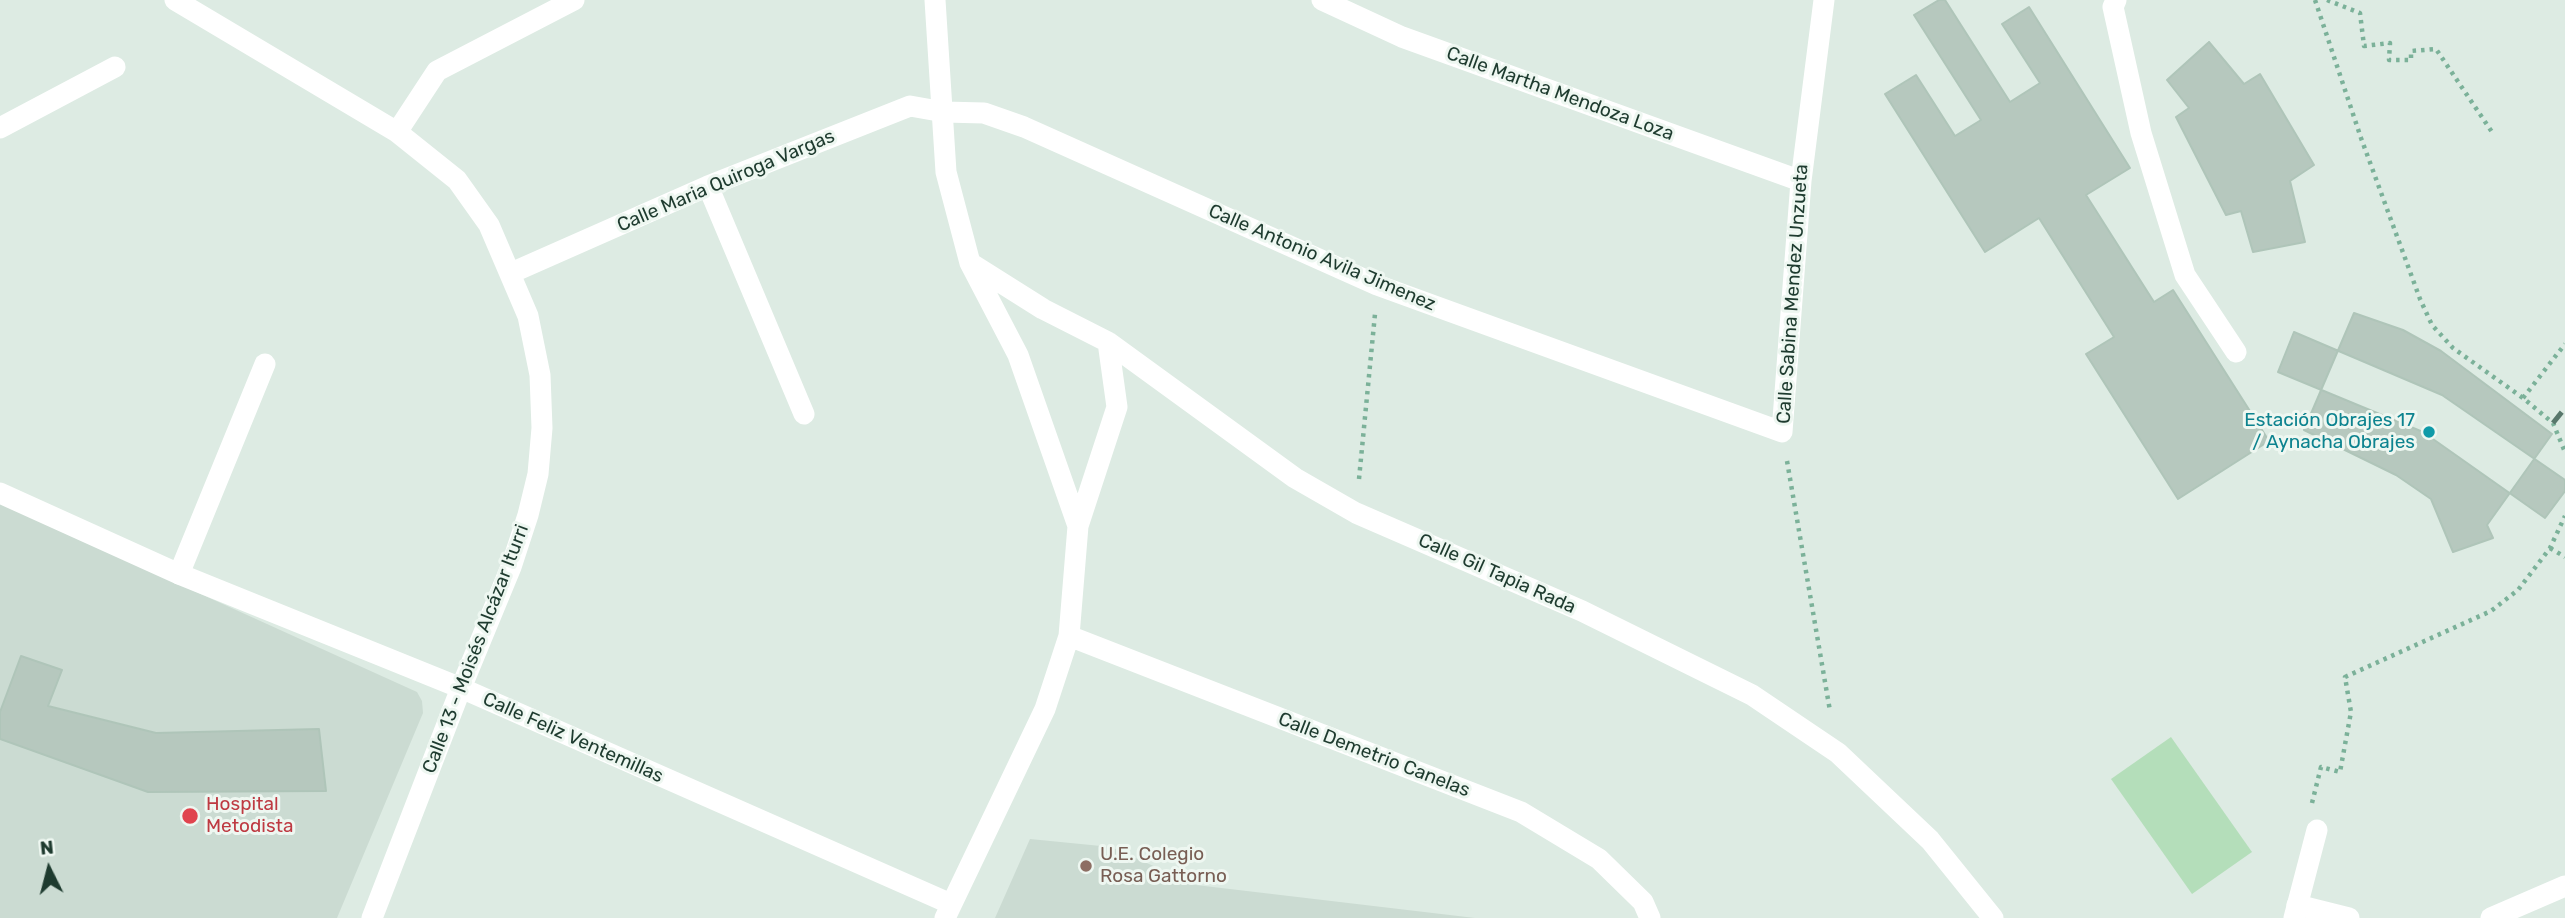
<!DOCTYPE html>
<meta charset="utf-8">
<style>
body{margin:0}
#map{position:relative;width:2565px;height:918px;overflow:hidden;background:#ddebe3;font-family:Rubik,sans-serif}
canvas{display:block}
.north{position:absolute;left:14px;top:834px;width:70px;height:70px;-webkit-text-stroke:5px #eef7f1;paint-order:stroke;rotate:354deg;font-size:19px;font-weight:700;line-height:28px;text-align:center;color:#1e3b2f}
.north::after{content:'';display:block;margin:auto;width:24px;height:32px;background:#1e3b2f;clip-path:polygon(50% 0,100% 100%,50% 72%,0 100%)}
</style>
<div id="map">
<canvas width="2565" height="918"></canvas>
<div class="north">N</div>
</div>
<script>
const g = document.querySelector('canvas').getContext('2d');
g.lineJoin = 'round';
function fillPath(path, color) { g.fillStyle = color; g.fill(path, 'evenodd'); }
const poly = rows => new Path2D(rows.map(r => 'M' + r).join(''));
function stroke(path, color, width, dash) { g.strokeStyle = color; g.lineWidth = width; g.lineCap = dash ? 'butt' : 'round'; g.setLineDash(dash || []); g.stroke(path); }
function write(font, color, halo, rows, align = 'center') {
  g.font = font + ' Rubik,sans-serif'; g.lineWidth = 6; g.setLineDash([]); g.textBaseline = 'middle'; g.strokeStyle = halo; g.fillStyle = color; for (const [text, x, y, turn = 0] of rows) {
    g.save(); g.translate(x, y); g.rotate((+turn || 0) * Math.PI / 180); g.textAlign = isNaN(turn) ? turn : align; if (halo) g.strokeText(text, 0, 0); g.fillText(text, 0, 0); g.restore();
  }
}
const built = poly([
 [0,503,417,692,422,701,423,713,337,918,0,918],
 [1030,839,1111,847,1196,885,1475,918,995,918]
]);
const green = poly([
 [2171,737,2252,852,2192,894,2111,779]
]);
const building = poly([
 [1939,0,1945,0,2010,102,2040,83,2002,24,2029,7,2130,168,2086,195,2154,302,2173,290,2269,441,2178,499,2086,354,2114,337,2039,218,1985,252,1885,94,1916,75,1955,136,1981,120,1914,15,1939,0],
 [2209,42,2244,84,2260,74,2314,165,2290,181,2305,242,2253,252,2241,211,2226,215,2176,117,2189,108,2167,80,2209,42],
 [2354,313,2403,330,2441,351,2552,434,2487,525,2493,538,2453,552,2431,499,2396,475,2304,430,2354,313],
 [2294,332,2442,395,2565,480,2565,491,2545,518,2423,432,2278,372,2294,332],
 [21,656,62,670,48,706,156,733,319,729,326,791,148,792,0,739,0,712,21,656]
]);
const path = poly([
 [2315,0,2361,138,2420,299,2432,325,2453,348,2523,398,2553,423,2565,452],
 [2327,0,2360,13,2364,46,2390,43,2389,60,2411,60,2411,51,2436,49,2494,135],
 [2523,398,2565,344],
 [1787,461,1830,711],
 [1359,479,1375,314],
 [2550,548,2565,557],
 [2312,803,2321,767,2340,772,2351,712,2345,677,2491,611,2518,590,2550,548,2565,516]
]);
const lane = poly([
 [2116,0,2113,7,2141,133,2185,275,2236,352],
 [179,574,265,364],
 [2297,905,2349,918],
 [2491,918,2565,886]
]);
const street = poly([
 [175,0,397,132,457,180,489,225,528,316,540,375,542,428,538,474,528,515,511,567,461,688,372,918],
 [935,0,946,172,970,263,1018,355,1078,526],
 [1322,0,1402,37,1801,181],
 [0,128,115,67],
 [397,132,437,71,574,0],
 [708,186,804,414],
 [970,263,1043,309,1108,342,1295,478,1356,513,1582,611,1752,695,1838,753,1930,840,1993,918],
 [511,273,708,186,910,106,944,112,984,113,1024,127,1377,285,1782,432,1801,181,1824,0],
 [0,493,179,574,461,688,951,904],
 [1069,636,1521,812,1599,859,1643,902,1650,918],
 [945,918,1045,709,1069,636,1078,526,1117,407,1108,342],
 [2294,918,2317,830]
]);
const rail = poly([
 [2553,423,2565,408]
]);
const markers = [
 [2429,432,7,"#0f9aa8"],
 [190,816,9,"#e0444e"],
 [1086,866,7,"#8d6e63"]
];
const streetNames = [
 ["Calle Martha Mendoza Loza",1560,94,20],
 ["Calle Maria Quiroga Vargas",726,181,-23],
 ["Calle Antonio Avila Jimenez",1322,258,23],
 ["Calle Sabina Mendez Unzueta",1793,294,-86],
 ["Calle Gil Tapia Rada",1497,574,24],
 ["Calle 13 - Moisés Alcázar Iturri",476,649,-69],
 ["Calle Feliz Ventemillas",573,738,24],
 ["Calle Demetrio Canelas",1374,755,21]
];
const cultureNames = [
 ["Estación Obrajes 17",2415,421],
 ["/ Aynacha Obrajes",2415,443]
];
const healthNames = [
 ["Hospital",206,805],
 ["Metodista",206,827]
];
const educationNames = [
 ["U.E. Colegio",1100,855],
 ["Rosa Gattorno",1100,877]
];
fillPath(built, '#cbdbd2');
fillPath(green, '#b4deba');
fillPath(building, '#b6c8be');
stroke(building, '#afc5b9', 2);
stroke(path, '#7bb199', 4.5, [3.5, 5]);
stroke(lane, '#fff', 21);
stroke(street, '#fff', 21);
stroke(rail, '#58776b', 5, [14, 7]);
for (const [x, y, r, color] of markers) { const dot = new Path2D(); dot.arc(x, y, r, 0, 2 * Math.PI); g.fillStyle = color; g.fill(dot); stroke(dot, '#eef7f1', 2.5); }
write('19px', '#1e3b2f', '#eef7f1', streetNames);
write('19px', '#0d838f', '#eef7f1', cultureNames, 'right');
write('19px', '#be3a42', '#eef7f1', healthNames, 'left');
write('19px', '#785e54', '#eef7f1', educationNames, 'left');
</script>
